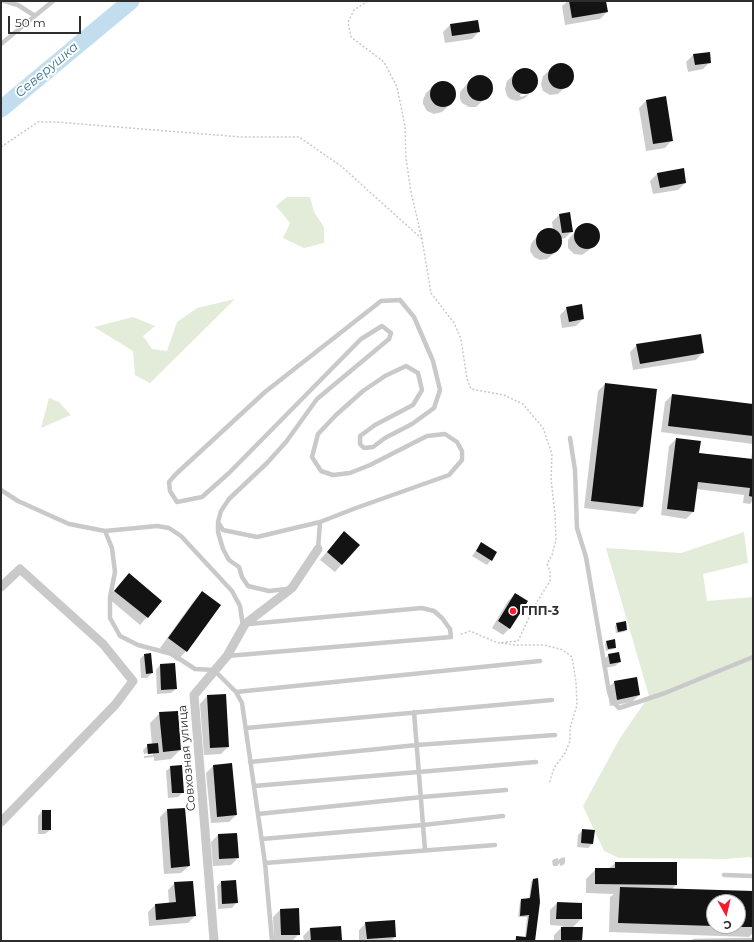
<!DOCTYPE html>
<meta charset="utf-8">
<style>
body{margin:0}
#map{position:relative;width:754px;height:942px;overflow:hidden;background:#fff;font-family:Montserrat,sans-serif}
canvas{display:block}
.frame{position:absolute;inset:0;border:2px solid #2c2c2c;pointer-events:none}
.north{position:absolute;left:706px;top:894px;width:40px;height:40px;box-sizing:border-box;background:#fff;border:1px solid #ababab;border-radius:50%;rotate:172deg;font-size:11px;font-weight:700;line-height:16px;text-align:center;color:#2c2c2c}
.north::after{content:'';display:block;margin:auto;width:14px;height:18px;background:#f41d31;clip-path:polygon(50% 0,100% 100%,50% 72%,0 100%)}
.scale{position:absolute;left:8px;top:16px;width:73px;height:18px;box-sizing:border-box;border:2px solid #2c2c2c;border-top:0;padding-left:5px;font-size:12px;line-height:14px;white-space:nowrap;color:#2c2c2c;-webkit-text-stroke:3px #fff;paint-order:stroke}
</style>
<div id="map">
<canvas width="754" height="942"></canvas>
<div class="frame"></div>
<div class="north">С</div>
<div class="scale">50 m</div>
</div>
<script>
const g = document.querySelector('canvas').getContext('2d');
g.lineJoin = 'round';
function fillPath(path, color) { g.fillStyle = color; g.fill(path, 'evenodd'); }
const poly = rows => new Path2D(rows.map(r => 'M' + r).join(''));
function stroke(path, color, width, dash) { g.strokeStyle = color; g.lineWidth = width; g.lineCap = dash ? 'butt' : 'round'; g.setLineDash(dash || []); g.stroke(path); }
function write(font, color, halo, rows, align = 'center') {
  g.font = font + ' Montserrat,sans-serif'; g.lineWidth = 4; g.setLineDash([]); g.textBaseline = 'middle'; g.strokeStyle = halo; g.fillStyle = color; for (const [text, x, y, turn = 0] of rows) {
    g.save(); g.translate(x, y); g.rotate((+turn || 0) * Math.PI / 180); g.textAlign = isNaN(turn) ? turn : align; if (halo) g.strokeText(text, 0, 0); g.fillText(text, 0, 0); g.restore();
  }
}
const green = poly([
 [287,197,310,197,314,212,324,227,324,243,304,248,283,238,290,223,276,206],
 [235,299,150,383,135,375,133,351,94,327,133,317,155,326,143,336,152,349,167,351,177,322,197,308],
 [49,398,59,402,71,415,41,428],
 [744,532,748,563,703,574,707,601,753,597,753,859,749,857,724,859,619,858,604,851,583,806,620,738,649,696,606,548,681,553]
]);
const shadow = poly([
 [568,1,605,1,607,12,600,19,565,25,562,6],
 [450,25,479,31,472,39,445,43,443,32],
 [693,55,710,62,703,69,688,72,686,62],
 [557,64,565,64,571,69,573,73,572,81,558,94,550,95,543,91,541,84,543,76],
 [521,69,530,69,533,71,537,79,535,87,530,93,530,91,520,95,521,97,529,94,525,98,517,101,510,99,507,96,505,89,507,81],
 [476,76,484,76,490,82,492,90,490,94,476,107,469,107,462,103,460,99,460,92,472,78],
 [445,82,451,85,455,92,454,99,452,102,442,112,434,114,427,111,423,104,423,100,426,93,437,83],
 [646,101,672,140,665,148,646,151,639,108],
 [657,174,685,183,678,190,653,194,650,181],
 [569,213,572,231,565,238,561,239,561,243,558,250,547,259,540,260,534,257,530,251,531,244,533,241,540,233,547,230,553,230,552,222,559,215],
 [587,224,590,224,596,229,599,236,598,240,589,250,582,255,574,254,568,248,568,240,580,226],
 [567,308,583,319,576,326,562,328,560,315],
 [637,345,703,352,696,360,633,370,630,352],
 [605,384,642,507,635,514,584,508,598,391],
 [672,395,753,405,753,500,750,504,743,503,744,495,696,489,693,512,686,519,661,515,669,446,676,439,698,453,751,460,753,444,661,432,665,402],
 [337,540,358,545,335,572,320,560],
 [481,544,491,560,487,565,472,556],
 [129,574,161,601,140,625,108,598],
 [203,592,186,651,177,661,160,648,193,602],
 [515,594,510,628,503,635,492,628,508,601],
 [617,624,626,630,624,632,616,633,615,626],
 [607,642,615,647,613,649,606,651,605,644],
 [144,655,152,673,147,678,141,678,140,659],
 [609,655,620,662,615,666,605,668,604,659],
 [160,665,176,689,171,693,157,694,156,670],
 [636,678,639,695,632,702,610,706,607,689,614,682],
 [207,696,228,747,221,754,204,755,200,704],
 [160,713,180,750,171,759,154,761,154,757,144,758,144,756,153,755,153,753,144,754,143,750,148,745,152,745,150,723],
 [213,766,236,815,229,822,211,823,206,773],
 [171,767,183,792,178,797,168,798,166,771],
 [185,809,189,866,181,873,164,874,160,817,167,810],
 [42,811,50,830,45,834,38,834,38,816],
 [583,830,592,844,588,848,577,847,578,835],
 [218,835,238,858,231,865,213,866,211,842],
 [565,857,565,863,563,865,560,866,560,863,557,866,553,866,552,861,554,859,558,858,558,860,561,858],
 [615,863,676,885,671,890,753,892,753,933,749,937,609,932,610,897,614,894,586,893,586,879,596,869,608,869],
 [714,902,738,902,738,926,714,926],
 [533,880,533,941,514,941,516,937,525,938,527,917,518,917,520,902,522,899,529,899,531,882],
 [221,882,236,903,232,908,218,909,217,886],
 [175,883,195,916,188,923,149,926,148,912,155,905,169,904,168,890],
 [557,903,581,904,581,919,572,928,581,941,554,941,554,935,563,926,550,925,550,910],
 [298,909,299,934,292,941,274,941,273,917,280,910],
 [366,923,395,937,391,941,359,941,359,930],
 [310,929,341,940,340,941,304,941,303,936]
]);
const river = poly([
 [1,109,131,1]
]);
const building = poly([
 [569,1,606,1,608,12,572,18],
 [478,20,480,32,452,36,450,24],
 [710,52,711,63,695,65,693,54],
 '548 76a13 13 0 1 1 26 0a13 13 0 1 1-26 0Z',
 '512 81a13 13 0 1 1 26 0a13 13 0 1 1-26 0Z',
 '467 88a13 13 0 1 1 26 0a13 13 0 1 1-26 0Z',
 '430 94a13 13 0 1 1 26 0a13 13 0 1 1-26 0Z',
 [666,96,673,141,653,144,646,100],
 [684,168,686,183,660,188,657,173],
 [570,212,573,232,562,233,559,214],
 '574 236a13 13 0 1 1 26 0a13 13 0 1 1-26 0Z',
 '536 241a13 13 0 1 1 26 0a13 13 0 1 1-26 0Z',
 [582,304,584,319,569,322,566,307],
 [701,334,704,353,640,364,636,344],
 [605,383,657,389,643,507,591,501],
 [672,394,753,404,753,436,668,426],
 [676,438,701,441,699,453,753,459,753,497,749,496,750,488,698,482,694,512,667,509],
 [344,531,360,545,342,565,327,552],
 [481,542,497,552,492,561,476,551],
 [129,573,162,601,148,618,114,591],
 [202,591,221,605,187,652,168,638],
 [515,593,528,601,510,629,498,621],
 [626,621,627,630,618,632,616,623],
 [615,639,616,648,608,649,606,641],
 [619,652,621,662,610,664,608,654],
 [151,653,153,673,146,674,144,654],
 [175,663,177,689,161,690,160,664],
 [637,677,640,695,617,700,614,681],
 [226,694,229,747,210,748,207,695],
 [178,711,181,750,163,752,159,712],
 [158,743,159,753,148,754,147,744],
 [232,763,237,815,217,817,213,765],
 [182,765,184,793,172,793,170,766],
 [185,808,190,866,171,868,167,809],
 [42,810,51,810,51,830,42,830],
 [582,829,595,830,593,844,581,843],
 [237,833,239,858,219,859,218,834],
 [615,862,677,862,677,885,595,884,595,868,615,868],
 [538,878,540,902,535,941,516,941,516,936,526,937,529,915,520,916,521,899,530,898,533,879],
 [236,880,238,903,222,904,221,881],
 [193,881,196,916,156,920,155,904,176,902,174,882],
 [620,887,753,891,753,927,738,927,738,902,714,902,714,926,618,923],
 [557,902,582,903,582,919,556,919],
 [299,908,300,935,281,935,280,909],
 [395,920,396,937,367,939,365,922],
 [341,926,342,940,311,941,310,928],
 [561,927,583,927,582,941,561,941]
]);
const path = poly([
 [368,1,354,10,348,22,351,37,384,62,397,87,405,126,406,159,411,192,422,239,431,293,454,323,461,339,467,379,471,389,504,395,523,404,543,428,552,454,551,479,555,514,556,540,552,555,547,564,550,571,550,581,535,605,518,641,498,643,470,631,459,635],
 [1,147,38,122,56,122,241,137,299,137,341,166,422,239],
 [501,643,515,645,544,645,563,650,572,657,576,682,577,705,570,728,570,741,565,753,554,768,549,784]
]);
const service = poly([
 [4,1,18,5,35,16],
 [1,44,53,1],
 [400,300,414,317,433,361,440,390,434,408,412,424,385,438,373,447,364,448,360,444,360,436,375,425,413,405,422,390,418,373,406,366,385,376,363,391,336,415,318,434,312,457,321,471,333,475,350,473,370,465,427,436,445,434,457,442,462,451,462,460,449,475,356,508,320,522,257,537,223,530,218,522,221,511,229,499,267,463,286,442,317,399,389,339,391,333,382,326,361,339,229,473,202,497,177,502,170,491,169,482,176,474,265,392,381,301,400,300],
 [570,438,575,470,577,528,586,557,609,692,614,703,619,708,638,702,665,693,753,657],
 [1,490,18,501,69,524,105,531,157,526,169,528,181,536,232,591,240,606,243,627],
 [218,523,218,532,223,549,229,560,239,567,242,577,248,586,269,591,287,589],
 [105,531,112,548,115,572,110,597,110,618,120,636,138,645,172,654,195,669,214,670,236,692,242,703,265,863,272,941],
 [318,549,320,522],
 [227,656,451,637,450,629,442,618,434,611,422,608,249,624],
 [236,692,540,661],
 [414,712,425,850],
 [246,728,552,700],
 [250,762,417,745,555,735],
 [254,786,536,762],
 [258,814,422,797,506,790],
 [262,839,423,825,503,816],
 [265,863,495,845],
 [724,875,753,876],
 [694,941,753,940]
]);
const minor = poly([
 [1,587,20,569,103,644,133,681,115,705,1,822],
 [214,941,194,695,227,656,245,624,292,588,318,549]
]);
const markers = [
 [513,611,4,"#f41d31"]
];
const poiNames = [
 ["ГПП-3",521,611]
];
const streetNames = [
 ["Совхозная улица",187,758,-95]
];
const waterNames = [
 ["Северушка",47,70,-40]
];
fillPath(green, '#e3ecd8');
fillPath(shadow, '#0003');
stroke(river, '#c2deee', 17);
fillPath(building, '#131313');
stroke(path, '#c9c9c9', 1.5, [2, 2]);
stroke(service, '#c9c9c9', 4.5);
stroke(minor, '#c9c9c9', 9);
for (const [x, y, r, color] of markers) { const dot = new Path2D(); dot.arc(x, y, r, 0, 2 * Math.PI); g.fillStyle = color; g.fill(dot); stroke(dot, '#fff', 1.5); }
write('bold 12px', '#2c2c2c', '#fff', poiNames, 'left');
write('12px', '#2c2c2c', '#fff', streetNames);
write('italic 13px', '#347195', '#fff', waterNames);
</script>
